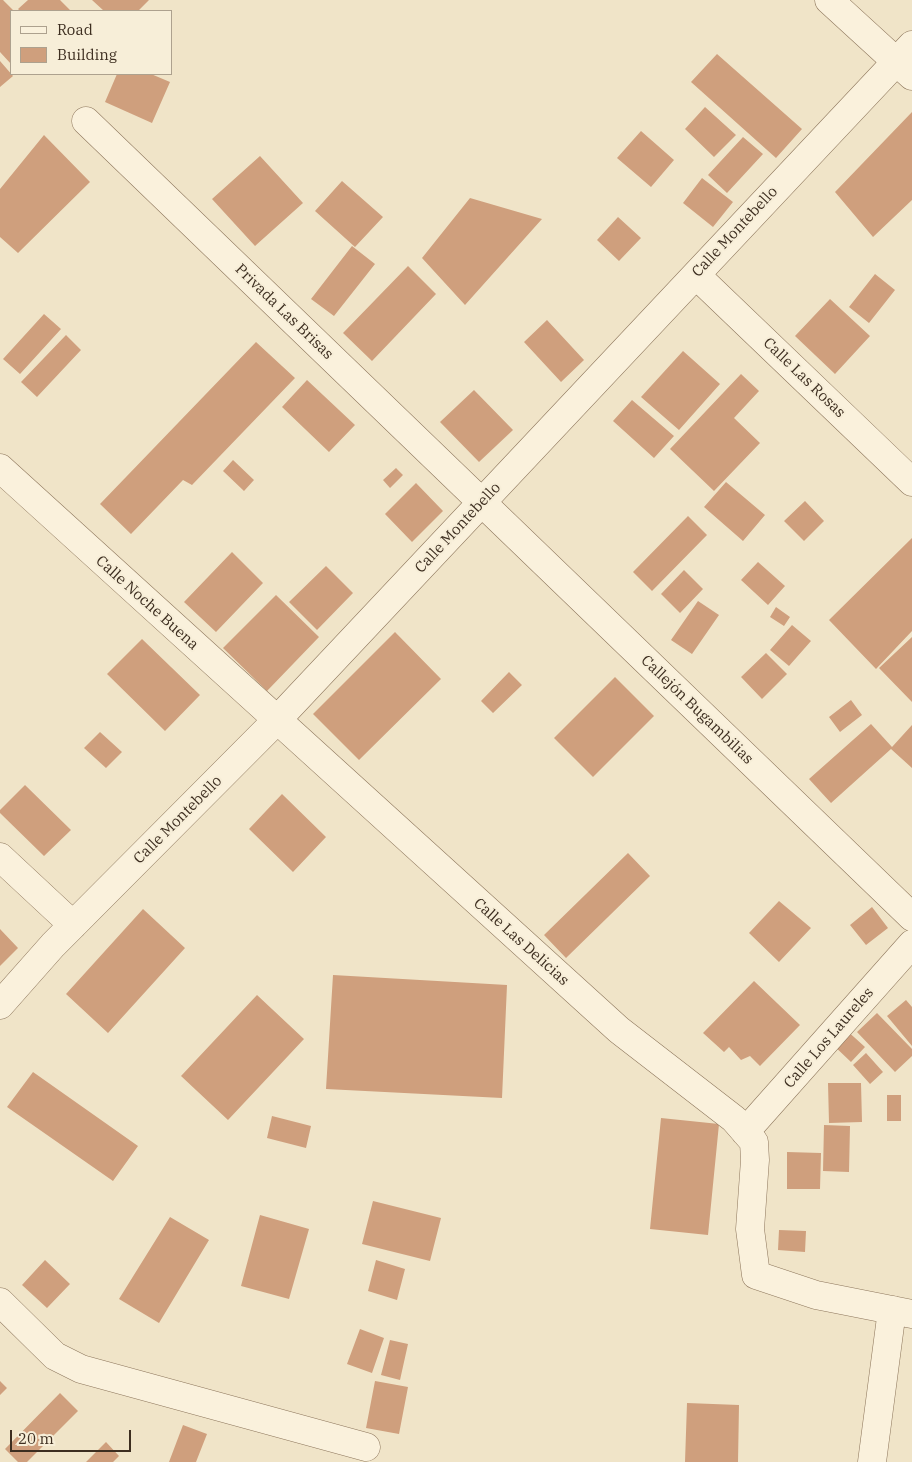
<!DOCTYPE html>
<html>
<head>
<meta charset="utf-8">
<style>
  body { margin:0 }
  #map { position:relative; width:912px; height:1462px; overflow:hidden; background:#f0e4c8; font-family:"IBM Plex Serif",serif }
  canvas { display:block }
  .legend { position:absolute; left:10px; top:10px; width:162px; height:65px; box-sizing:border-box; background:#f7eed8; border:1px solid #ada18e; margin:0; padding:6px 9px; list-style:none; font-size:15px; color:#3d2e20 }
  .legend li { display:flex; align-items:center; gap:10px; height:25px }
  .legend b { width:25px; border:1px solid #ada18e }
  .scale { position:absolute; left:10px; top:1430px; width:121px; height:22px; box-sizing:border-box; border:2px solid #3d2e20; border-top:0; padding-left:6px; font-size:15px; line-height:18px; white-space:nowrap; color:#3d2e20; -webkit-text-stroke:4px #f7eed8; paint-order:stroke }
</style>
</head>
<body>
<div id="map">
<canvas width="912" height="1462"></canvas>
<ul class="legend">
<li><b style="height:6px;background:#faf1dc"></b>Road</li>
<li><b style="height:14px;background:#cf9f7d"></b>Building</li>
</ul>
<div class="scale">20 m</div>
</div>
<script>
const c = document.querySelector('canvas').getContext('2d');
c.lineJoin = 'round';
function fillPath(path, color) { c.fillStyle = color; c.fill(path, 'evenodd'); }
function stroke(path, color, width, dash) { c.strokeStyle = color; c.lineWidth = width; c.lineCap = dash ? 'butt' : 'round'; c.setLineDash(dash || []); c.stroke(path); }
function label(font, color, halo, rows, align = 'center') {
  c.font = font + ' "IBM Plex Serif",serif'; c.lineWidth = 4; c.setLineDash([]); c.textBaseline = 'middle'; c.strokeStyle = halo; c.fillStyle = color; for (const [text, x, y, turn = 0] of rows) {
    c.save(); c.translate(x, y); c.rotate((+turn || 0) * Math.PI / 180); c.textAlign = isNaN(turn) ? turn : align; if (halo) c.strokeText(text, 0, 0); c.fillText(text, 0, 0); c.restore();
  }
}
const building = new Path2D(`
  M 0,0 L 3,0 L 14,11 L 11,11 L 11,64 L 0,52 Z
  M 28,0 L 60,0 L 71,11 L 20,11 L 18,9 Z
  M 92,0 L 149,0 L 138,11 L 104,11 Z
  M 717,54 L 802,129 L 776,158 L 691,82 Z
  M 0,61 L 13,76 L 0,87 Z
  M 117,74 L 151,74 L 170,82 L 152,123 L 105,102 Z
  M 705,107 L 736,135 L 714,157 L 685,129 Z
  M 912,112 L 912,200 L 873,237 L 835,192 Z
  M 641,131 L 674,160 L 651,187 L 617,158 Z
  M 44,135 L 90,182 L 18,253 L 0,237 L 0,189 Z
  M 743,137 L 763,154 L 727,193 L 708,175 Z
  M 260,156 L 303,203 L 255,246 L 212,199 Z
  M 702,178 L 733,202 L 713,227 L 683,203 Z
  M 342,181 L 383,217 L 355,247 L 315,211 Z
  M 470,198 L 542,219 L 465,305 L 422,258 Z
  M 618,217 L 641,238 L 619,261 L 597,240 Z
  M 352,246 L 375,264 L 334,316 L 311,299 Z
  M 408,266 L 436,294 L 372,361 L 343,333 Z
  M 875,274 L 895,290 L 869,323 L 849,307 Z
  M 830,299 L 870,336 L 835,374 L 795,336 Z
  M 44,314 L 61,329 L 20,374 L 3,359 Z
  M 547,320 L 584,360 L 561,382 L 524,342 Z
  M 66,335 L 81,350 L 37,397 L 21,382 Z
  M 256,342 L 295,378 L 192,485 L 183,480 L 131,534 L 100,504 Z
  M 683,351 L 720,384 L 679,430 L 641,397 Z
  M 741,374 L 759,391 L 734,418 L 760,443 L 714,491 L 670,449 Z
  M 307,380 L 355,425 L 329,452 L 282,407 Z
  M 474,390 L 513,430 L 479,462 L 440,422 Z
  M 632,400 L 674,436 L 654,458 L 613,421 Z
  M 233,460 L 254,480 L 244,491 L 223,471 Z
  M 396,468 L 403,475 L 390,488 L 383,480 Z
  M 726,482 L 765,515 L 743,541 L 704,507 Z
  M 416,483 L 443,511 L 412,542 L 385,514 Z
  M 805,501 L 824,521 L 804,541 L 784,521 Z
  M 688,516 L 707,535 L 652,591 L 633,572 Z
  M 912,538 L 912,631 L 876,669 L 829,620 Z
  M 232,552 L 263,583 L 216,632 L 184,602 Z
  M 758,562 L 785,586 L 768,605 L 741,580 Z
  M 326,566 L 353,593 L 317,630 L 289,602 Z
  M 684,570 L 703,589 L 680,613 L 661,594 Z
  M 276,595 L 319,637 L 267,691 L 223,648 Z
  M 698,601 L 719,615 L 692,654 L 671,640 Z
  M 776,607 L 790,617 L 784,626 L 770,617 Z
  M 792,625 L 811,641 L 789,666 L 770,650 Z
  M 395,632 L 441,679 L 359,760 L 313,714 Z
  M 912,637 L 912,702 L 879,668 Z
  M 142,639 L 200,695 L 165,731 L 107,674 Z
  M 766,653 L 787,674 L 762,699 L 741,677 Z
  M 509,672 L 522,685 L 493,713 L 481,701 Z
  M 615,677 L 654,716 L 593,777 L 554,738 Z
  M 851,700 L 862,715 L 840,732 L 829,717 Z
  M 871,724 L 892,747 L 912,725 L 912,768 L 891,749 L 831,803 L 809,779 Z
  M 100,732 L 122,752 L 106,768 L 84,748 Z
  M 25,785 L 71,830 L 44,856 L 0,813 L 0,810 Z
  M 282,794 L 326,837 L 293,872 L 249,829 Z
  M 628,853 L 650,876 L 566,958 L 544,935 Z
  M 779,901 L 811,928 L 779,962 L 749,933 Z
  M 872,907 L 888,928 L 866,945 L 850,925 Z
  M 143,909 L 185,948 L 108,1033 L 66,994 Z
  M 0,929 L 18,948 L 0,966 Z
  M 333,975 L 507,985 L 502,1098 L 326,1089 Z
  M 754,981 L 800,1025 L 760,1066 L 750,1056 L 741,1060 L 729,1047 L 724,1052 L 703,1033 Z
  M 257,995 L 304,1039 L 228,1120 L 181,1076 Z
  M 906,1000 L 912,1007 L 912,1046 L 887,1016 Z
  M 877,1013 L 912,1049 L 912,1056 L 895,1072 L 857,1032 Z
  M 844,1028 L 865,1047 L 851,1062 L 831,1043 Z
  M 866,1053 L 883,1072 L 870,1084 L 853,1065 Z
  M 33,1072 L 138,1146 L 113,1181 L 7,1107 Z
  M 828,1083 L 861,1083 L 862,1122 L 829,1123 Z
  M 887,1095 L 901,1095 L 901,1121 L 887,1121 Z
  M 272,1116 L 311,1126 L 306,1148 L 267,1138 Z
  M 661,1118 L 719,1124 L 708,1235 L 650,1229 Z
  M 824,1125 L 850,1126 L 849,1172 L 823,1171 Z
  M 787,1152 L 821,1153 L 820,1189 L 787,1189 Z
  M 373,1201 L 441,1218 L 430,1261 L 362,1244 Z
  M 260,1215 L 309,1229 L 289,1299 L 241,1286 Z
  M 170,1217 L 209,1240 L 159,1323 L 119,1299 Z
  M 779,1230 L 806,1231 L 805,1252 L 778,1250 Z
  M 45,1260 L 70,1284 L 47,1308 L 22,1285 Z
  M 376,1260 L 405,1269 L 397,1300 L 368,1291 Z
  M 360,1329 L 384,1338 L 372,1373 L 347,1364 Z
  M 390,1340 L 408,1344 L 400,1380 L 381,1375 Z
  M 0,1381 L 7,1388 L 0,1395 Z
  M 375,1381 L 408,1387 L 399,1434 L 366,1428 Z
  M 60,1393 L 78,1411 L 27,1462 L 18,1462 L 5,1449 Z
  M 687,1403 L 739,1405 L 738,1462 L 685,1462 Z
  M 183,1425 L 207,1434 L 196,1462 L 169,1462 Z
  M 106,1442 L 119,1456 L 113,1462 L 86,1462 Z`);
const minor = new Path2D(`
  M 829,0 L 912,76
  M 86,121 L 912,917
  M 696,275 L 912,482
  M 0,468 L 619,1030 L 734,1119 L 754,1142 L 755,1160 L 750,1229 L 756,1275 L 816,1295 L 912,1314
  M 0,857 L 73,925
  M 0,1005 L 53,945 L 276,721 L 912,45
  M 745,1132 L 912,944
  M 0,1302 L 55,1356 L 81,1369 L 366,1447
  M 872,1462 L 892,1310`);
const streetNames = [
  ["Calle Montebello",735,232,-47],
  ["Privada Las Brisas",284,312,44],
  ["Calle Las Rosas",804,378,44],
  ["Calle Montebello",458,528,-47],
  ["Calle Noche Buena",147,603,42],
  ["Callejón Bugambilias",697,710,44],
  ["Calle Montebello",178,820,-45],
  ["Calle Las Delicias",521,942,42],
  ["Calle Los Laureles",829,1038,-49]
];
fillPath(building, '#cf9f7d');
stroke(minor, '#8d765c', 29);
stroke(minor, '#faf1dc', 28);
label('15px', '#3d2e20', '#f7eed8', streetNames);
</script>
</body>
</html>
